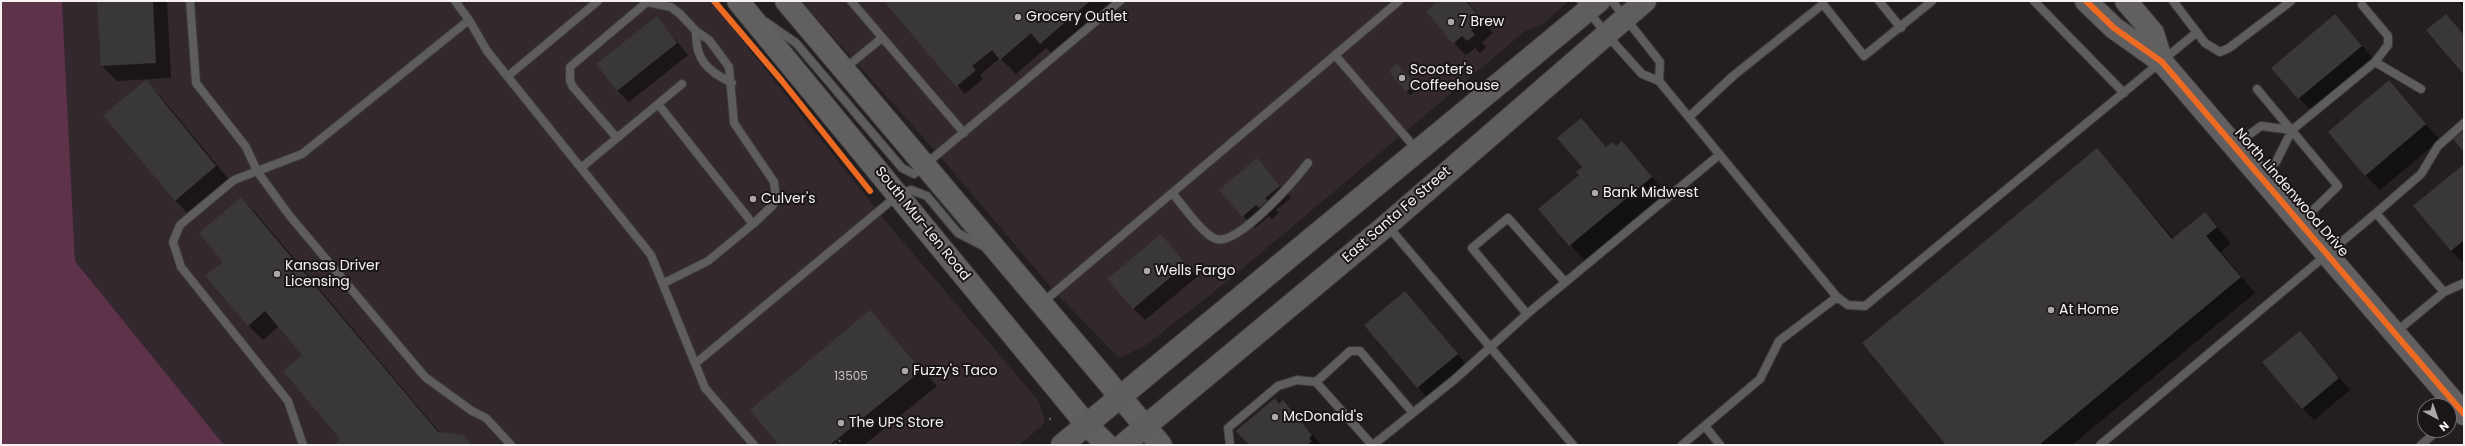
<!DOCTYPE html>
<html>
<head>
<meta charset="utf-8">
<style>
  body { margin:0 }
  #map { position:relative; width:2465px; height:446px; overflow:hidden; background:#231f21; font-family:Poppins,sans-serif }
  canvas { display:block }
  .frame { position:absolute; inset:0; border:2px solid #f5f1f3; pointer-events:none }
  .north { position:absolute; left:2417px; top:398px; width:40px; height:40px; box-sizing:border-box; background:#1a1518; border:1px solid #726d70; border-radius:50%; rotate:140deg; font-size:11px; font-weight:700; line-height:16px; text-align:center; color:#f5f1f3 }
  .north::after { content:''; display:block; margin:auto; width:14px; height:18px; background:#aca8aa; clip-path:polygon(50% 0,100% 100%,50% 72%,0 100%) }
</style>
</head>
<body>
<div id="map">
<canvas width="2465" height="446"></canvas>
<div class="frame"></div>
<div class="north">N</div>
</div>
<script>
const c = document.querySelector('canvas').getContext('2d');
c.lineJoin = 'round';
function fillPath(path, color) { c.fillStyle = color; c.fill(path, 'evenodd'); }
function stroke(path, color, width, dash) { c.strokeStyle = color; c.lineWidth = width; c.lineCap = dash ? 'butt' : 'round'; c.setLineDash(dash || []); c.stroke(path); }
function label(font, color, halo, rows, align = 'center') {
  c.font = font + ' Poppins,sans-serif'; c.lineWidth = 4; c.setLineDash([]); c.textBaseline = 'middle'; c.strokeStyle = halo; c.fillStyle = color; for (const [text, x, y, turn = 0] of rows) {
    c.save(); c.translate(x, y); c.rotate((+turn || 0) * Math.PI / 180); c.textAlign = isNaN(turn) ? turn : align; if (halo) c.strokeText(text, 0, 0); c.fillText(text, 0, 0); c.restore();
  }
}
const built = new Path2D(`
  M 62,1 L 711,1 L 888,224 L 1038,400 L 1045,419 L 1042,426 L 1019,445 L 224,445 L 75,261 Z
  M 801,1 L 1569,1 L 1543,24 L 1524,32 L 1224,284 L 1146,345 L 1122,357 L 1117,356 L 1055,292 L 939,155 Z`);
const green = new Path2D(`
  M 1,1 L 62,1 L 75,261 L 224,445 L 1,445 Z`);
const shadow = new Path2D(`
  M 98,1 L 167,1 L 171,78 L 117,81 L 102,66 Z
  M 885,1 L 1123,1 L 1056,58 L 1046,48 L 1016,74 L 1000,58 L 980,75 L 983,79 L 965,94 Z
  M 1439,1 L 1467,1 L 1493,33 L 1482,42 L 1486,47 L 1480,53 L 1475,48 L 1466,55 L 1454,43 Z
  M 2458,1 L 2464,1 L 2464,8 Z
  M 2335,15 L 2373,58 L 2311,111 L 2273,68 Z
  M 657,18 L 688,55 L 629,102 L 617,90 Z
  M 1401,69 L 1418,89 L 1410,95 L 1406,91 Z
  M 146,82 L 161,97 L 231,182 L 190,216 L 175,200 Z
  M 2389,82 L 2440,140 L 2380,190 L 2365,175 Z
  M 1581,119 L 1607,148 L 1616,147 L 1622,143 L 1666,193 L 1585,261 L 1539,209 L 1580,175 L 1583,167 Z
  M 2097,150 L 2174,239 L 2205,213 L 2231,243 L 2221,252 L 2255,293 L 2072,445 L 1948,445 Z
  M 1257,160 L 1291,198 L 1276,210 L 1279,213 L 1272,219 L 1269,216 L 1255,228 L 1243,216 Z
  M 2464,165 L 2464,263 L 2451,251 Z
  M 241,198 L 256,213 L 440,433 L 464,436 L 472,445 L 335,445 L 342,440 L 303,355 L 279,326 L 263,340 L 248,325 L 224,262 Z
  M 1161,235 L 1197,277 L 1145,320 L 1133,308 Z
  M 1405,293 L 1469,367 L 1429,400 L 1366,325 Z
  M 870,311 L 937,386 L 864,445 L 780,445 Z
  M 2300,332 L 2350,390 L 2314,420 L 2302,408 Z
  M 1275,400 L 1280,405 L 1283,402 L 1322,445 L 1250,445 Z`);
const building = new Path2D(`
  M 97,1 L 153,1 L 156,63 L 101,66 Z
  M 884,1 L 1090,1 L 1040,44 L 1031,33 L 1000,60 L 992,50 L 972,66 L 976,70 L 956,87 Z
  M 1438,1 L 1466,1 L 1482,20 L 1471,30 L 1475,35 L 1467,41 L 1462,36 L 1453,44 L 1426,11 Z
  M 2335,14 L 2362,46 L 2298,99 L 2271,68 Z
  M 2446,14 L 2464,35 L 2464,75 L 2426,30 Z
  M 657,16 L 677,43 L 617,91 L 596,64 Z
  M 1397,64 L 1415,84 L 1406,92 L 1389,71 Z
  M 146,80 L 216,166 L 175,201 L 103,115 Z
  M 2389,80 L 2426,124 L 2365,176 L 2328,132 Z
  M 1581,118 L 1606,147 L 1612,142 L 1616,146 L 1622,141 L 1652,177 L 1569,246 L 1538,209 L 1579,175 L 1576,172 L 1582,167 L 1557,138 Z
  M 2464,131 L 2464,152 L 2453,139 Z
  M 2097,148 L 2172,239 L 2205,212 L 2217,227 L 2206,236 L 2241,277 L 2039,445 L 1946,445 L 1862,343 Z
  M 1257,158 L 1280,186 L 1265,198 L 1268,201 L 1259,208 L 1256,205 L 1242,217 L 1219,190 Z
  M 2464,164 L 2464,240 L 2451,251 L 2413,206 Z
  M 241,197 L 438,432 L 464,435 L 472,445 L 334,445 L 340,439 L 283,371 L 302,355 L 265,311 L 248,326 L 205,276 L 223,262 L 199,233 Z
  M 1161,234 L 1186,264 L 1133,309 L 1107,279 Z
  M 1405,291 L 1458,354 L 1417,388 L 1364,325 Z
  M 870,310 L 922,370 L 830,445 L 779,445 L 750,410 Z
  M 2300,331 L 2339,378 L 2302,409 L 2262,362 Z
  M 1275,398 L 1279,404 L 1283,400 L 1312,435 L 1309,438 L 1312,441 L 1307,445 L 1249,445 L 1236,431 Z`);
const path = new Path2D(`
  M 1049,419 L 1054,419
  M 835,445 L 841,440`);
const lane = new Path2D(`
  M 190,1 L 196,83 L 246,147 L 257,171 L 289,215 L 425,377 L 472,411 L 486,418 L 511,445
  M 455,1 L 469,20 L 487,51 L 651,255 L 705,388 L 754,445
  M 851,1 L 964,133
  M 1581,1 L 1606,34 L 1642,74 L 1659,81 L 1837,297
  M 1612,1 L 1660,62 L 1659,81
  M 1879,1 L 1901,28
  M 2034,1 L 2124,93
  M 2173,1 L 2205,43 L 2220,52 L 2229,48 L 2291,1
  M 766,22 L 796,43 L 902,168 L 914,174 L 1120,1
  M 696,31 C 695,59 707,71 732,83
  M 1335,55 L 1417,150
  M 2375,62 L 2421,89
  M 844,69 L 882,38
  M 508,76 L 598,1
  M 2257,89 L 2338,186 L 2301,222
  M 658,104 L 682,84
  M 1689,117 L 1733,76 L 1823,4 L 1864,56 L 1932,1
  M 2292,130 L 2375,62 L 2388,45 L 2388,36 L 2362,5
  M 617,138 L 573,87 L 570,81 L 570,67 L 647,2 L 671,7 L 680,14 L 696,31 L 709,40 L 729,67 L 734,123 L 774,182 L 776,198 L 773,205 L 753,224
  M 2235,145 L 2261,126 L 2292,130 L 2276,162 L 2260,174
  M 582,167 L 658,104 L 753,224 L 708,261 L 664,283
  M 1172,193 C 1183,205 1202,234 1216,239 C 1238,246 1295,180 1308,163
  M 2376,213 L 2421,174 L 2438,146 L 2464,123
  M 1387,225 L 1573,445
  M 1042,303 L 1399,1
  M 1527,314 L 1472,248 L 1508,218 L 1565,282
  M 2396,332 L 2444,292 L 2464,283
  M 696,363 L 898,195 L 911,190 L 927,196 L 958,233 L 985,247
  M 2449,421 L 2460,411
  M 1705,426 L 1720,445
  M 303,445 L 288,401 L 181,267 L 173,242 L 180,225 L 234,180 L 302,154 L 469,20
  M 1230,445 L 1228,428 L 1278,386 L 1297,380 L 1316,382
  M 1372,445 L 1316,382 L 1350,351 L 1360,351 L 1413,413
  M 1373,445 L 1454,380 L 1527,314 L 1719,155
  M 1682,445 L 1760,379 L 1779,341 L 1837,297 L 1848,305 L 1865,306 L 2197,32
  M 2100,445 L 2376,213 L 2444,292
  M 2421,445 L 2438,430`);
const secondary = new Path2D(`
  M 738,1 L 1086,424 L 1107,445
  M 786,1 L 1161,445
  M 2086,1 L 2114,28 L 2162,62 L 2464,414
  M 2126,1 L 2153,33 L 2162,62`);
const primary = new Path2D(`
  M 1062,445 L 1599,1
  M 1123,445 L 1387,225 L 1645,1`);
const cycleway = new Path2D(`
  M 714,1 L 782,81 L 870,191
  M 2086,1 L 2114,28 L 2162,62 L 2464,414`);
const markers = [
  [1018,17,4,"#aca8aa"],
  [1451,22,4,"#aca8aa"],
  [1402,78,4,"#aca8aa"],
  [1595,193,4,"#aca8aa"],
  [753,199,4,"#aca8aa"],
  [1147,271,4,"#aca8aa"],
  [277,274,4,"#aca8aa"],
  [2051,310,4,"#aca8aa"],
  [905,371,4,"#aca8aa"],
  [1275,417,4,"#aca8aa"],
  [841,423,4,"#aca8aa"]
];
const numberNames = [
  ["13505",851,377]
];
const poiNames = [
  ["Grocery Outlet",1026,17],
  ["7 Brew",1459,22],
  ["Scooter's",1410,70],
  ["Coffeehouse",1410,86],
  ["Bank Midwest",1603,193],
  ["Culver's",761,199],
  ["Kansas Driver",285,266],
  ["Licensing",285,282],
  ["Wells Fargo",1155,271],
  ["At Home",2059,310],
  ["Fuzzy's Taco",913,371],
  ["McDonald's",1283,417],
  ["The UPS Store",849,423]
];
const streetNames = [
  ["North Lindenwood Drive",2291,193,49],
  ["East Santa Fe Street",1397,215,-41],
  ["South Mur-Len Road",922,224,51]
];
fillPath(built, '#32282d');
fillPath(green, '#5e3249');
fillPath(shadow, '#0007');
fillPath(building, '#3a3739');
stroke(lane, '#3b393a', 10);
stroke(secondary, '#3b393a', 24);
stroke(primary, '#3b393a', 24);
stroke(path, '#5a5758', 2.5, [2, 3]);
stroke(lane, '#5e5c5d', 8);
stroke(secondary, '#615f60', 22);
stroke(primary, '#5f5d5e', 22);
stroke(cycleway, '#ed6a23', 6);
for (const [x, y, r, color] of markers) { const dot = new Path2D(); dot.arc(x, y, r, 0, 2 * Math.PI); c.fillStyle = color; c.fill(dot); stroke(dot, '#1a1518', 1.5); }
label('12px', '#c6c2c4', null, numberNames);
label('14px', '#f5f1f3', '#1a1518', poiNames, 'left');
label('14px', '#f5f1f3', '#1a1518', streetNames);
</script>
</body>
</html>
